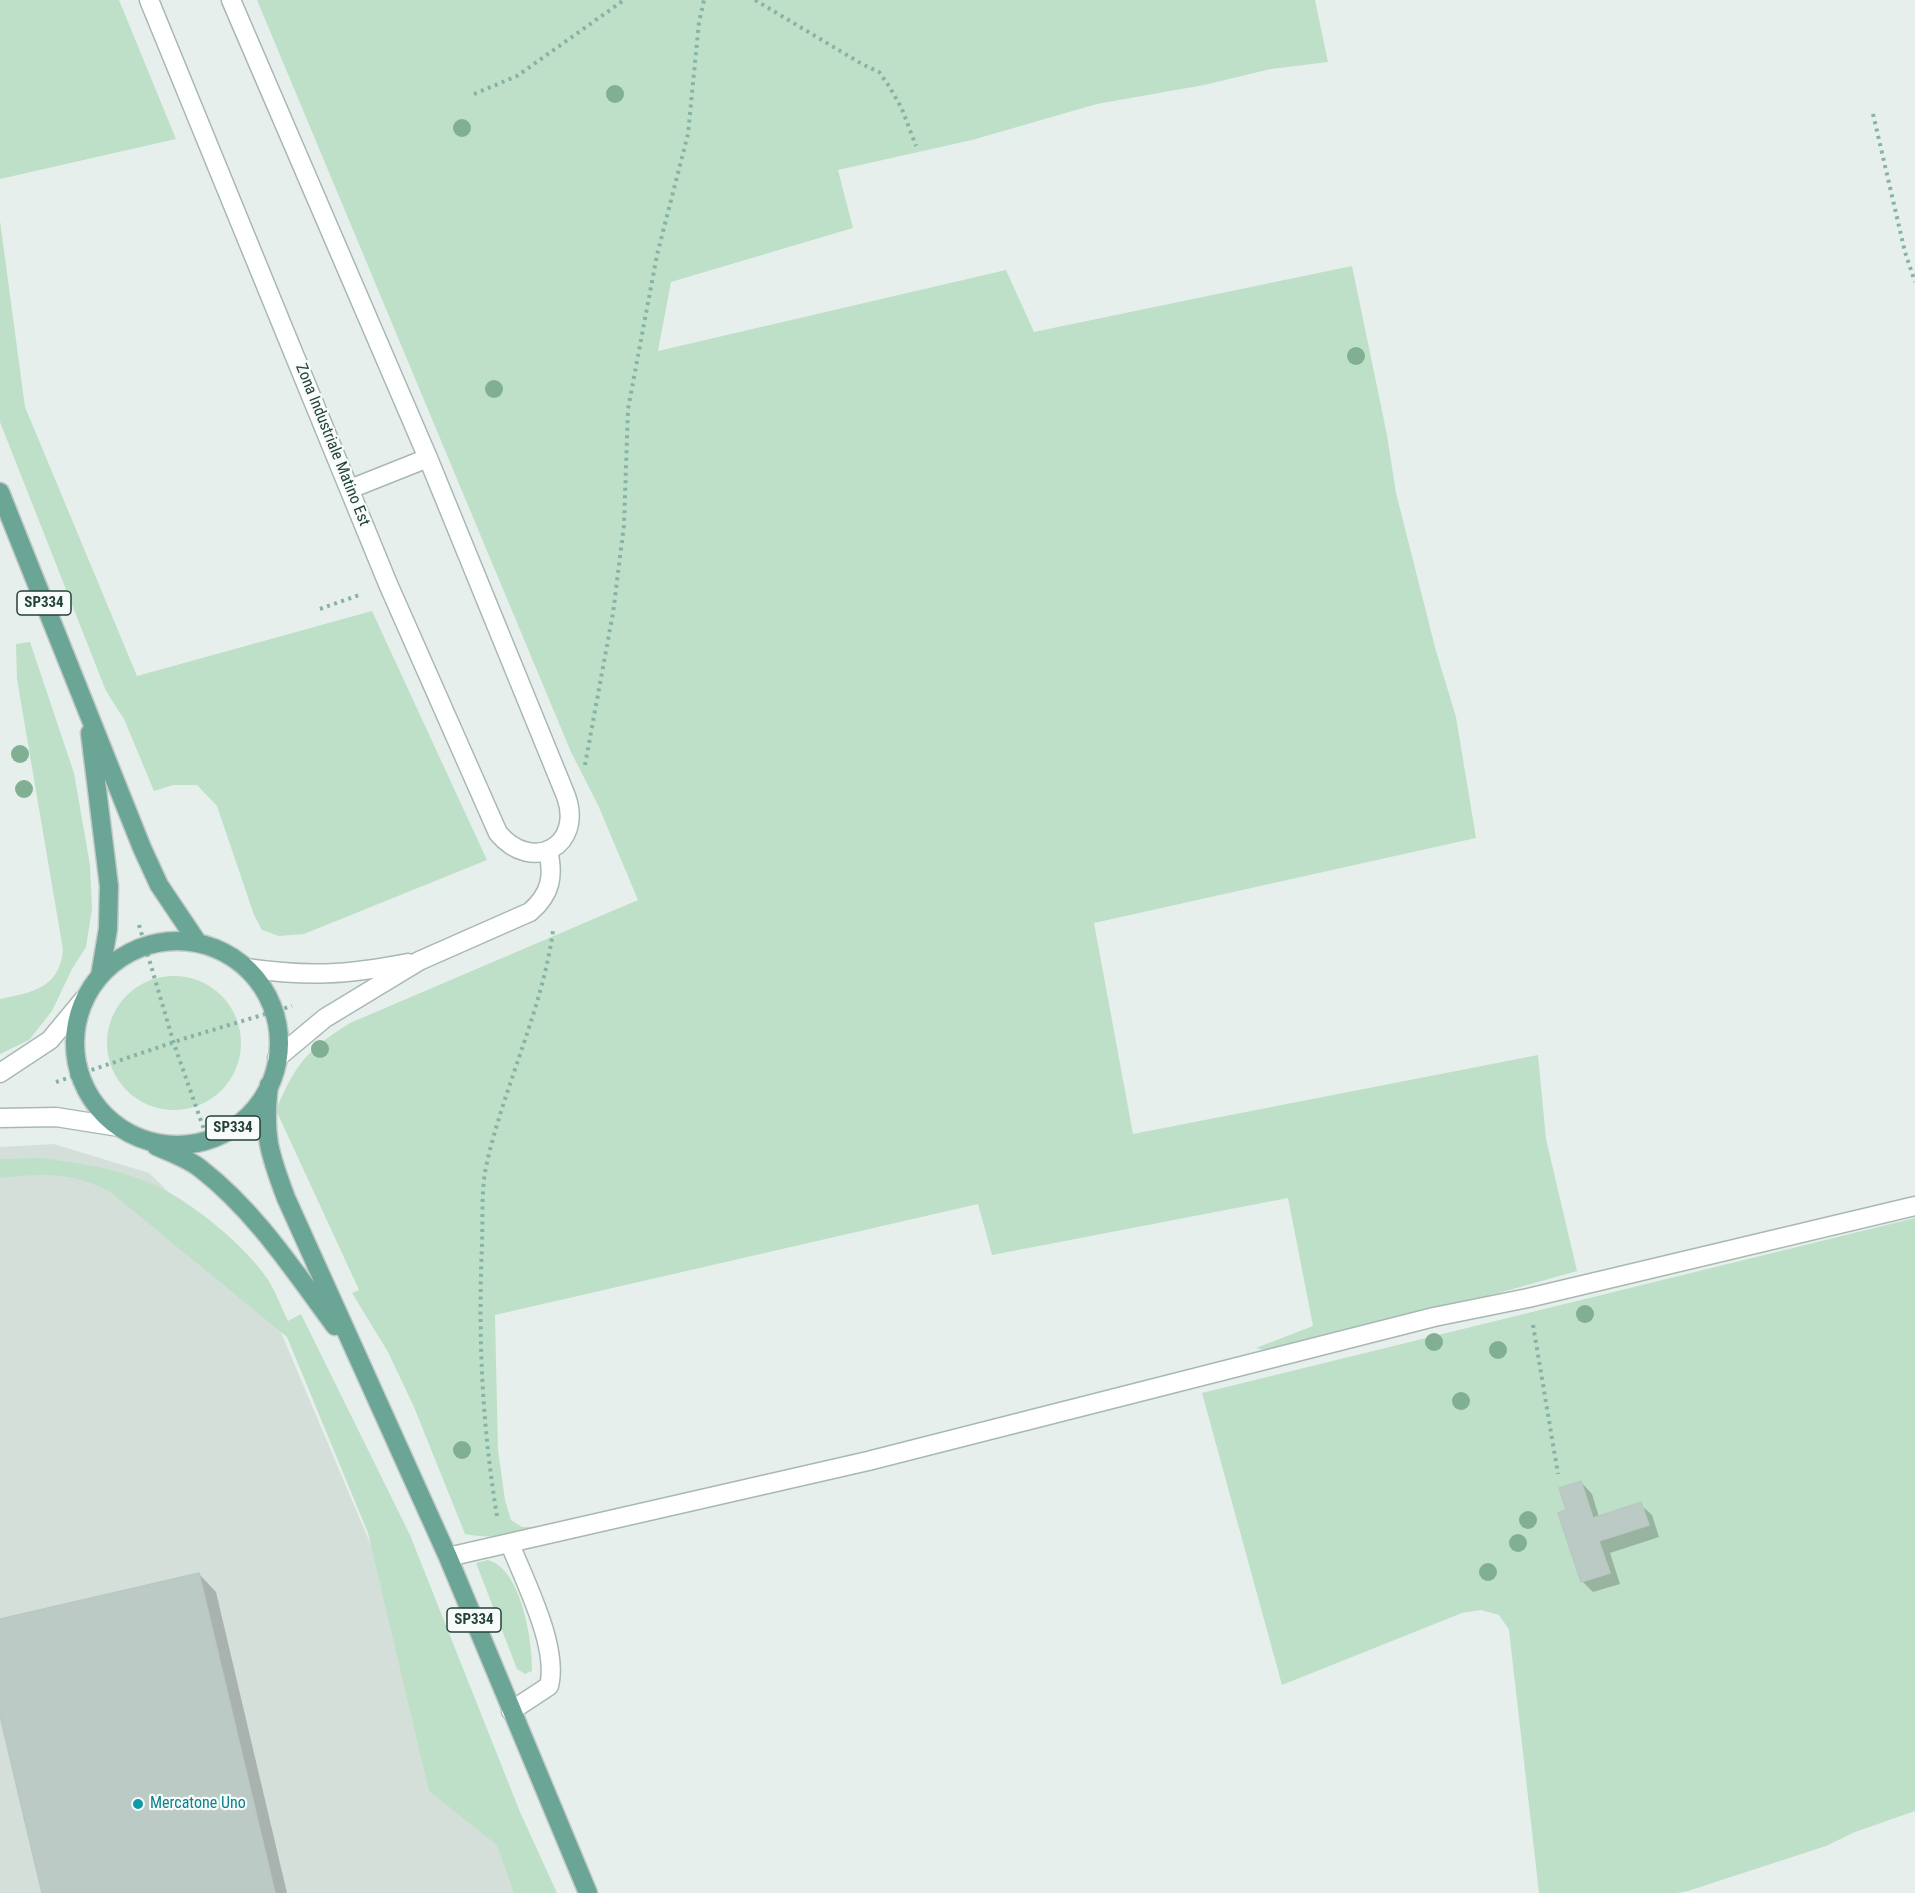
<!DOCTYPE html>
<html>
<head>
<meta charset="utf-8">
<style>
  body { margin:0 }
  canvas { display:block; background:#e6efeb }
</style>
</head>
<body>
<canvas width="1915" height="1893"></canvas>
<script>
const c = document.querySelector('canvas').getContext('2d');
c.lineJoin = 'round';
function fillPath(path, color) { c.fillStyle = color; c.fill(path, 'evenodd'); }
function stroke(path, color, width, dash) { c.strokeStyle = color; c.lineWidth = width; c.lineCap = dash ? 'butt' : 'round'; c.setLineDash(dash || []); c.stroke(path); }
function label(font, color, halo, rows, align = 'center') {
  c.font = font + ' "Roboto Condensed",sans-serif'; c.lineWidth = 4.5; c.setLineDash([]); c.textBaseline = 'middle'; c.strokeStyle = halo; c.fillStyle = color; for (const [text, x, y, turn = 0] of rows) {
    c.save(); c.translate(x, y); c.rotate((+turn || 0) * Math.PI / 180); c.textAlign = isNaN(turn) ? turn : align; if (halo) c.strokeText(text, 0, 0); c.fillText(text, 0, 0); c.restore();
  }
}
const built = new Path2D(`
  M 54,1144 L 149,1173 L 258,1278 L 518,1893 L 0,1893 L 0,1147 Z`);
const green = new Path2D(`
  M 0,0 L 119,0 L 176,139 L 0,179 Z
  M 257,0 L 1315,0 L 1328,62 L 1271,69 L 1204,85 L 1097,104 L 972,140 L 838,170 L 853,228 L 671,282 L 658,351 L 1006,270 L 1034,332 L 1352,266 L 1387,435 L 1396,493 L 1436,651 L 1456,717 L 1476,838 L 1094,923 L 1133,1134 L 1538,1055 L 1546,1139 L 1577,1271 L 1456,1305 L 1265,1350 L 1256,1348 L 1313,1326 L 1288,1198 L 992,1255 L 978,1204 L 495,1315 L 498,1450 L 505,1500 L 511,1520 L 522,1527 L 538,1527 C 514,1536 489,1539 465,1534 L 414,1407 L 388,1352 L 352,1293 L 359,1290 L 276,1110 C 296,1063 307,1050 350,1023 L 638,900 L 598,805 L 571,752 Z
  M 0,221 L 25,407 L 137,676 L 372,611 L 487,860 L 304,934 L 279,936 L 262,930 L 254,915 L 217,806 L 197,785 L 173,785 L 154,791 L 124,719 L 106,691 L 0,422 Z
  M 30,642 L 74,773 L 90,865 L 92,909 L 86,947 L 72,969 L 52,1011 L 29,1040 L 0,1054 L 0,999 C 32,992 59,989 63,950 L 17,679 L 16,644 Z
  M107 1043a67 67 0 1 1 134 0a67 67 0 1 1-134 0Z
  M 41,1158 C 79,1163 117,1168 152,1184 C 190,1200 249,1248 270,1283 C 277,1295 282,1309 288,1321 L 301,1314 L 410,1535 L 520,1812 L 557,1893 L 514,1893 L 497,1845 L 429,1791 L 368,1533 L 287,1337 L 109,1191 C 67,1171 45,1174 0,1178 L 0,1159 Z
  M 1915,1218 L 1915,1811 L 1855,1832 L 1826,1846 L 1688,1891 L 1677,1893 L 1539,1893 L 1509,1630 L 1499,1615 L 1481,1610 L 1462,1613 L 1282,1685 L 1202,1393 Z
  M 488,1560 C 521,1568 533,1642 532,1671 L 525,1674 L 517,1669 L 476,1563 Z`);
const shadow = new Path2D(`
  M 1581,1482 L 1592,1494 L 1599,1517 L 1640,1504 L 1652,1515 L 1659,1537 L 1610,1553 L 1620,1584 L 1593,1592 L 1582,1581 L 1568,1511 Z
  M 199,1574 L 216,1592 L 287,1893 L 44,1893 L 0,1709 L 0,1621 Z`);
const building = new Path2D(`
  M 1581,1481 L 1593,1518 L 1641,1502 L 1649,1525 L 1599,1541 L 1610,1573 L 1581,1582 L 1558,1513 L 1566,1510 L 1559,1488 Z
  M 199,1573 L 275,1893 L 42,1893 L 0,1716 L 0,1619 Z`);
const path = new Path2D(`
  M 755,0 L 862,64 L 879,72 L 889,86 L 902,109 L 916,146
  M 474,94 L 517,76 L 624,0
  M 1873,114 L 1905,252 L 1915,282
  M 320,609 L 362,594
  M 585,765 L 613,613 L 624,525 L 628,409 L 657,255 L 688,134 L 699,22 L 704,0
  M 139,925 L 174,1044 L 207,1138
  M 56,1082 L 186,1038 L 292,1006
  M 1533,1325 L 1558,1474
  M 497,1516 C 482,1425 478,1336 482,1244 C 483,1219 481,1192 486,1167 C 503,1088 542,1011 553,931`);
const service = new Path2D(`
  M 510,1544 C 525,1582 559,1647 549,1686 L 511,1711`);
const minor = new Path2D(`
  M 448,1557 L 868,1461 L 1434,1317 L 1528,1298 L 1915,1206`);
const tertiary = new Path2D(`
  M 149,0 L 388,584 L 498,833 C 532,874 584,846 566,796 L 428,458 L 231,0
  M 350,489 L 428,458
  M 246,968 C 308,977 346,975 408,963
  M 277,1058 L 325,1018 L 419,961 L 530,912 C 551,894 554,876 548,850
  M 0,1073 L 50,1040 L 84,999
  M 0,1118 L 56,1117 L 119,1127`);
const primary = new Path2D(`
  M 0,492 L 142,848 L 159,885 L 198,943
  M 90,733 L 109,886 L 108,929 L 100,976
  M75 1043a102 102 0 1 1 204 0a102 102 0 1 1-204 0Z
  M 269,1085 C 263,1135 269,1153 286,1198 L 448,1557 L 588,1893
  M 156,1146 C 171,1153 189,1159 201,1169 C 256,1212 294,1271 335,1326`);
const trees = [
  [615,94],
  [462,128],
  [1356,356],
  [494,389],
  [20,754],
  [24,789],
  [320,1049],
  [1585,1314],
  [1434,1342],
  [1498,1350],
  [1461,1401],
  [462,1450],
  [1528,1520],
  [1518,1543],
  [1488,1572]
];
const markers = [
  [138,1804,6,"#0f9aa8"]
];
const shields = [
  [44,603,54],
  [233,1128,54],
  [474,1620,54]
];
const shieldNames = [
  ["SP334",44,603],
  ["SP334",233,1128],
  ["SP334",474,1620]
];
const streetNames = [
  ["Zona Industriale Matino Est",332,445,68]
];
const cultureNames = [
  ["Mercatone Uno",150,1804]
];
fillPath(built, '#d4dfda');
fillPath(green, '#bfe0c8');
fillPath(shadow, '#0003');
fillPath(building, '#bbcac4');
stroke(building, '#b8c9c2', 1.5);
stroke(service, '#a8b8b2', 21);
stroke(minor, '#a8b8b2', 21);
stroke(tertiary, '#a8b8b2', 21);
stroke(primary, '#c2cac8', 21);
stroke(path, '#86b3a5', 4, [3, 4.5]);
stroke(service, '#fff', 18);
stroke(minor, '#fff', 18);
stroke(tertiary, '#fff', 18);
stroke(primary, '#6aa596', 18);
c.fillStyle = '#80af93';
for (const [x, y] of trees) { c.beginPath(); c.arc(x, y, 9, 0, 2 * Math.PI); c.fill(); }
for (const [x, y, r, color] of markers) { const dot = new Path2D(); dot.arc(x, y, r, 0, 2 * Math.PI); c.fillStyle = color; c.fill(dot); stroke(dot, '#f7fbf9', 2); }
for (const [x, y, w] of shields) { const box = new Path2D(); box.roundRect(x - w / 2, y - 12, w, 24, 4.5); c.fillStyle = '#f7fbf9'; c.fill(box); stroke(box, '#24423a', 1.5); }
label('bold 15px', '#24423a', null, shieldNames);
label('16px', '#24423a', '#f7fbf9', streetNames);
label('16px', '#0d838f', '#f7fbf9', cultureNames, 'left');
</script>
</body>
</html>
